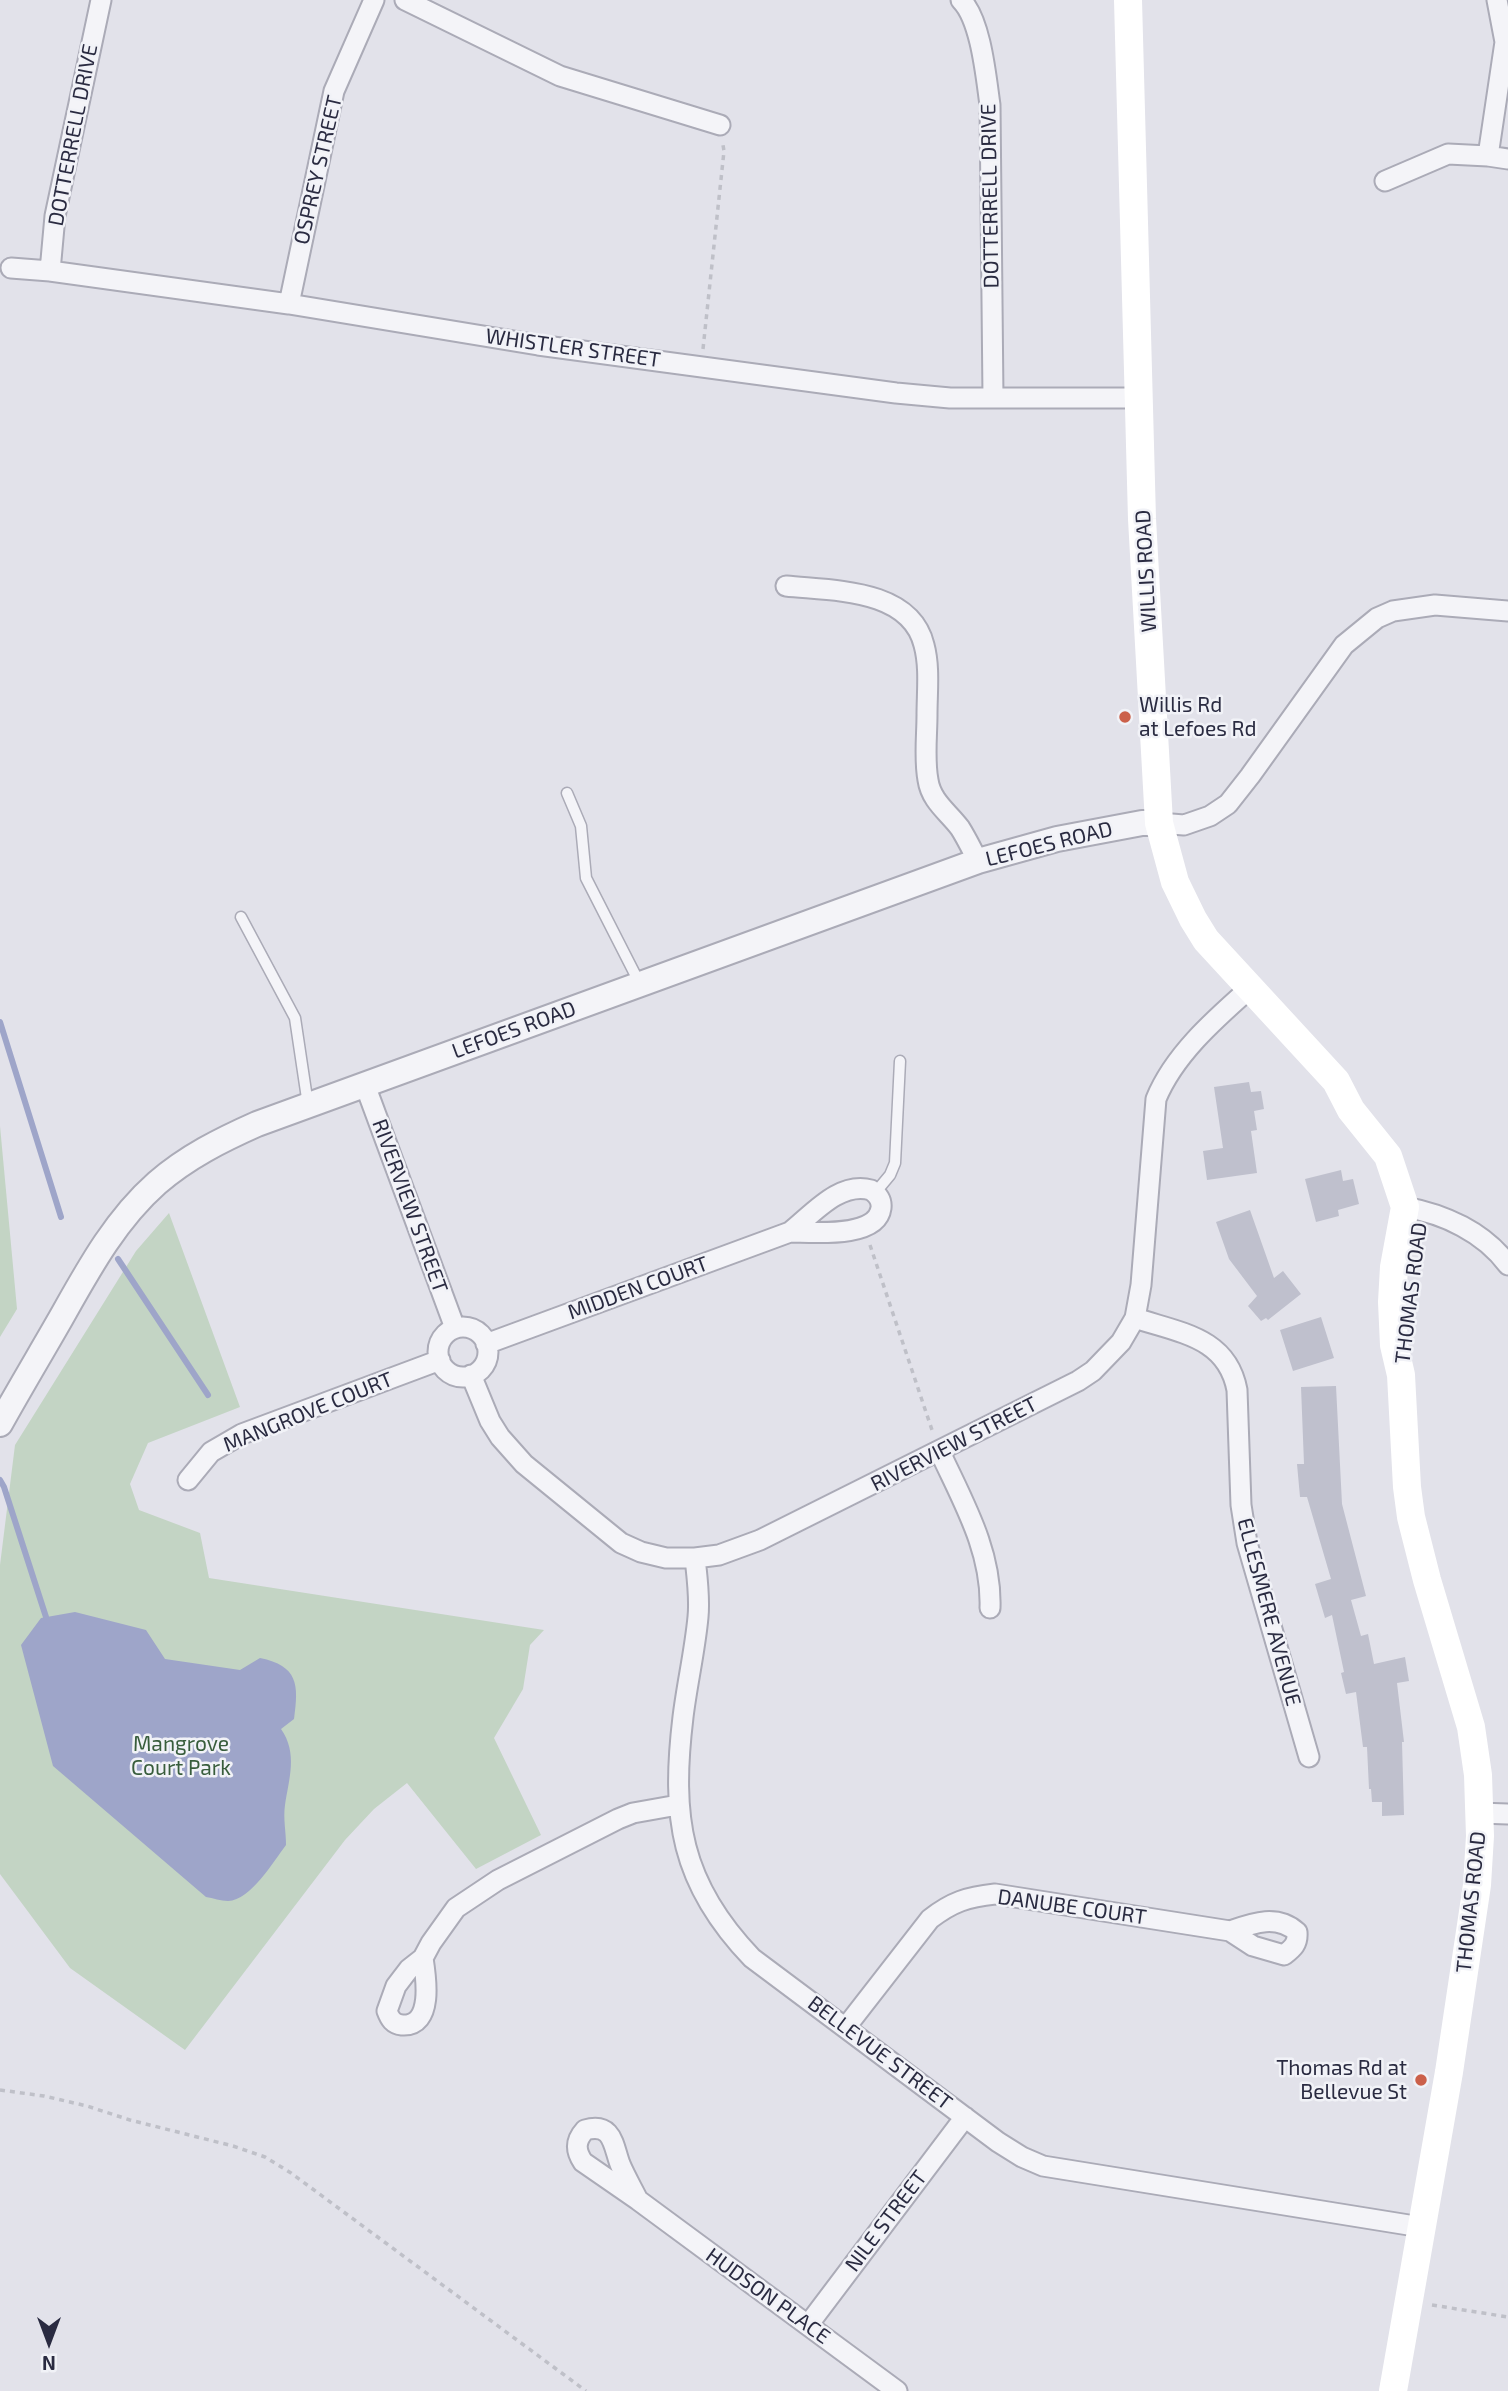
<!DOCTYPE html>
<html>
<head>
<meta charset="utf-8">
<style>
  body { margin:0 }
  #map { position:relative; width:1508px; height:2391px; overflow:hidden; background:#e2e2ea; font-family:"Exo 2",sans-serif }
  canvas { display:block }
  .north { position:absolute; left:14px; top:2307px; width:70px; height:70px; -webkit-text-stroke:5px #f1f2f7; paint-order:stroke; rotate:180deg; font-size:19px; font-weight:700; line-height:28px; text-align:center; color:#2a2b41 }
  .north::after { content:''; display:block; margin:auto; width:24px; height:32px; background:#2a2b41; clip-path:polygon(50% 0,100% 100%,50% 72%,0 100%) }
</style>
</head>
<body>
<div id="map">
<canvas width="1508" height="2391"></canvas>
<div class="north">N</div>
</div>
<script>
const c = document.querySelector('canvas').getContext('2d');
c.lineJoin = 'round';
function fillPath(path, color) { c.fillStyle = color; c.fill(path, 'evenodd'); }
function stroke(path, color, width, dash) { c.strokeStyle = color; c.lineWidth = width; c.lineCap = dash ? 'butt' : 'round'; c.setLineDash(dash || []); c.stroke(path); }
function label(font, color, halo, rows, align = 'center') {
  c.font = font + ' "Exo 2",sans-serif'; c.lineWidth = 5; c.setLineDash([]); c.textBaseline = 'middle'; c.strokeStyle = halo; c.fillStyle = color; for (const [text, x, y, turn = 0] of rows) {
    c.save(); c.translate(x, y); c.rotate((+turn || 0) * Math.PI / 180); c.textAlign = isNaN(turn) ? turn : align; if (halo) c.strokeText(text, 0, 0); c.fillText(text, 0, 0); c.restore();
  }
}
const green = new Path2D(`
  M 0,1126 L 17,1309 L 0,1337 Z
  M 169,1213 L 240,1407 L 148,1443 L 130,1484 L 139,1510 L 200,1533 L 209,1578 L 544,1630 L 530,1645 L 523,1689 L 494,1738 L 541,1835 L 476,1869 L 407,1783 L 374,1809 L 345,1840 L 185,2050 L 70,1968 L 0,1874 L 0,1565 L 15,1445 L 136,1251 Z`);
const water = new Path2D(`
  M 75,1612 L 146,1630 L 165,1659 L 240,1670 L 260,1658 C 298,1666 299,1684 294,1719 L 281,1729 C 298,1753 289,1779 285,1805 C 283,1818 286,1832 286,1845 C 273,1862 251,1900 228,1901 C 221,1901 213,1898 206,1897 L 53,1766 L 21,1645 L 41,1618 Z`);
const stream = new Path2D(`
  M 0,1022 L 61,1217
  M 118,1259 L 208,1395
  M 0,1480 L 4,1487 L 46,1617`);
const building = new Path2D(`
  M 1249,1082 L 1251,1092 L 1261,1091 L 1264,1109 L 1254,1111 L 1257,1130 L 1251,1131 L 1257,1173 L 1207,1180 L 1203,1151 L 1223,1148 L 1214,1087 Z
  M 1341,1170 L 1343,1181 L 1353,1179 L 1359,1204 L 1338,1210 L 1339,1216 L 1316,1222 L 1305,1179 Z
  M 1250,1210 L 1274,1278 L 1283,1271 L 1301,1294 L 1268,1320 L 1266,1318 L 1261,1321 L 1248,1306 L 1257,1296 L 1229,1259 L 1216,1222 Z
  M 1321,1317 L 1334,1358 L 1293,1371 L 1280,1330 Z
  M 1336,1386 L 1342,1504 L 1366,1596 L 1351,1600 L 1361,1636 L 1368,1634 L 1374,1664 L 1405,1657 L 1409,1681 L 1397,1683 L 1404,1742 L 1402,1742 L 1404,1815 L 1382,1816 L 1382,1802 L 1372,1802 L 1371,1789 L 1369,1789 L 1367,1747 L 1363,1747 L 1356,1692 L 1346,1694 L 1341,1673 L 1344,1672 L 1332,1615 L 1325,1618 L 1315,1584 L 1331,1579 L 1307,1497 L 1300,1497 L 1297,1464 L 1304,1464 L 1301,1387 Z`);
const path = new Path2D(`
  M 703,349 L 724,151 L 723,145
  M 870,1245 L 933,1433
  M 0,2090 L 44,2096 L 87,2106 L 130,2120 L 233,2146 L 265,2157 L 291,2173 L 586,2391
  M 1432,2305 L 1508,2317`);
const service = new Path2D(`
  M 567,793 L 581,826 L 586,878 L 640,984
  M 241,917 L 295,1018 L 308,1105
  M 875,1193 L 890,1175 L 895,1163 L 900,1061`);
const minor = new Path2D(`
  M 405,0 L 560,76 L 720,125
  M 961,0 C 981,20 986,77 990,105 L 993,398
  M 1488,156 L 1505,42 L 1497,0
  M 1385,181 L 1448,154 L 1488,156 L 1508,159
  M 11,268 L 50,271 L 289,304 L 538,345 L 896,393 L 950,398 L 1138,398
  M 50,271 L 55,216 L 101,0
  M 289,304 L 334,91 L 374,0
  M 786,586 C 832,591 910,588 924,645 C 930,667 927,692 927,715 C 927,736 924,759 928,780 C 931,801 948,812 960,828 C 967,839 972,850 978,861
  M 1159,823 L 1184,825 L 1210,816 L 1228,804 L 1250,776 L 1344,645 L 1377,618 L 1393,611 L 1435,605 L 1508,611
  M 365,1085 L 455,1328
  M 1405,1207 C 1444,1214 1484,1232 1508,1265
  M 1135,1318 C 1180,1333 1227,1337 1237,1390 L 1241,1505 L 1247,1543 L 1309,1757
  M438 1352a25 25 0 1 1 50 0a25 25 0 1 1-50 0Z
  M 486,1344 L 790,1232 C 812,1215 839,1181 871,1190 C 877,1194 882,1200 881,1208 C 877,1239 811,1232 790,1232
  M 471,1375 L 490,1421 L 500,1437 L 524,1464 L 621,1543 L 641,1552 L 666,1558 L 695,1558 L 719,1555 L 760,1540 L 1078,1381 L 1093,1371 L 1121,1342 L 1135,1318 L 1141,1285 L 1156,1099 C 1174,1055 1214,1020 1249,989
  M 940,1452 C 963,1502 992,1551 990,1608
  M 188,1480 L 211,1452 L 242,1434 L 440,1360
  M 695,1558 C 697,1577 700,1597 698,1617 C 695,1650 687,1684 683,1717 C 671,1817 680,1883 752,1958 L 998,2142 L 1022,2157 L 1043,2166 L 1421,2227
  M 1479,1813 L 1508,1814
  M 423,1958 C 426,1977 434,2027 402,2025 C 393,2024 390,2019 387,2011 L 396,1986 L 409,1969 L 423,1958 L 431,1943 L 456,1908 L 498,1880 L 618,1819 L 633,1813 L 678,1805
  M 846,2027 L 930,1919 C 952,1902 967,1897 995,1894 L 1230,1931 L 1253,1946 L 1284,1955 C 1293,1948 1298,1944 1297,1932 C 1277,1914 1253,1923 1230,1931
  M 638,2200 C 632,2188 625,2176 620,2164 C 613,2145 613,2122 585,2130 C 575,2141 575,2150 583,2162 L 638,2200 L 897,2391
  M 808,2325 L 965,2117`);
const tertiary = new Path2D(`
  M 0,1424 C 20,1388 41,1353 61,1318 C 88,1270 115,1220 157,1183 C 187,1157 221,1140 257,1124 L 978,861 L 1057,839 L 1142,823 L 1159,823`);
const secondary = new Path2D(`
  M 1128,0 L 1142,519 L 1159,823 L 1175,882 L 1193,919 L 1206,940 L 1336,1081 L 1351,1110 L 1388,1156 L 1405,1207 L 1394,1267 L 1392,1302 L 1394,1345 L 1401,1375 L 1407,1487 L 1411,1517 L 1427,1580 L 1471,1727 L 1478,1775 L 1480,1836 L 1477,1885 L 1449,2072 L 1393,2391`);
const markers = [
  [1125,717,7,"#cb604a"],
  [1421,2080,7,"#cb604a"]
];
const streetNames = [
  ["DOTTERRELL DRIVE",73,135,-79],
  ["OSPREY STREET",318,170,-77],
  ["DOTTERRELL DRIVE",990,196,-91],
  ["WHISTLER STREET",573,348,8],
  ["WILLIS ROAD",1146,571,-93],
  ["LEFOES ROAD",1049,844,-14],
  ["LEFOES ROAD",514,1030,-20],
  ["RIVERVIEW STREET",410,1206,70],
  ["MIDDEN COURT",638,1288,-20],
  ["THOMAS ROAD",1411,1293,-83],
  ["MANGROVE COURT",308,1412,-22],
  ["RIVERVIEW STREET",954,1444,-27],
  ["ELLESMERE AVENUE",1269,1612,75],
  ["THOMAS ROAD",1471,1902,-84],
  ["DANUBE COURT",1072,1907,8],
  ["BELLEVUE STREET",880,2053,37],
  ["NILE STREET",886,2221,-53],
  ["HUDSON PLACE",768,2296,36]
];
const poiNames = [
  ["Willis Rd",1139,705],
  ["at Lefoes Rd",1139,729],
  ["Thomas Rd at",1407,2068,"right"],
  ["Bellevue St",1407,2092,"right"]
];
const parkNames = [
  ["Mangrove",181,1744],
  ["Court Park",181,1768]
];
fillPath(green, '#c3d4c4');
fillPath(water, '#9ea5c9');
stroke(stream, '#9ea5c9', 6);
fillPath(building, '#bfc0cd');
stroke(service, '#ababb7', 13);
stroke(minor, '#ababb7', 23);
stroke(tertiary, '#ababb7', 28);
stroke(path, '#bfc0c8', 3.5, [5, 5]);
stroke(service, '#f4f4f8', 10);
stroke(minor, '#f4f4f8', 19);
stroke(tertiary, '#f4f4f8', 24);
stroke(secondary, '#fff', 28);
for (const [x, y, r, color] of markers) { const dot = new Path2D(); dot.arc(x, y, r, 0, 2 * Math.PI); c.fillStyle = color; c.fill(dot); stroke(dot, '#f1f2f7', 2.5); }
label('21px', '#2a2b41', '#f1f2f7', streetNames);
label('21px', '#2a2b41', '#f1f2f7', poiNames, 'left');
label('21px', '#385d3c', '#f1f2f7', parkNames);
</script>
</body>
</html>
